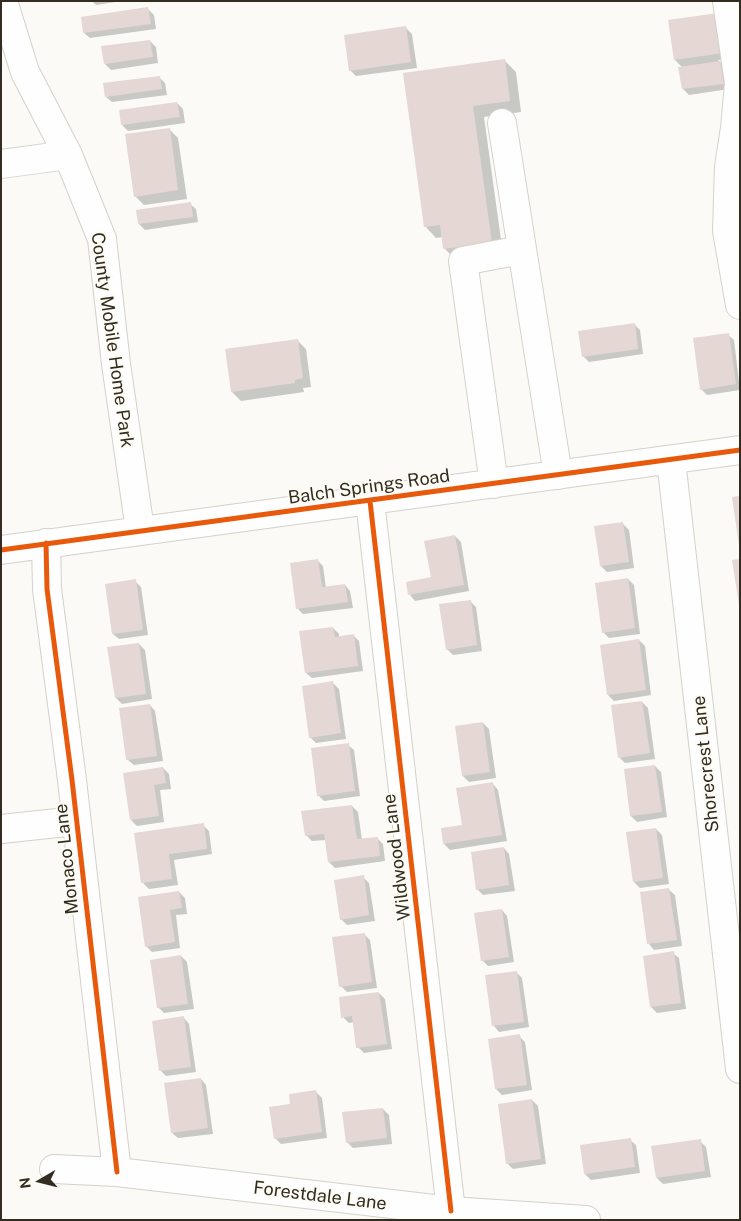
<!DOCTYPE html>
<html>
<head>
<meta charset="utf-8">
<style>
  body { margin:0 }
  #map { position:relative; width:741px; height:1221px; overflow:hidden; background:#fbfaf6; font-family:"Public Sans",sans-serif }
  canvas { display:block }
  .frame { position:absolute; inset:0; border:2px solid #322d20; pointer-events:none }
  .north { position:absolute; left:15px; top:1156px; width:50px; height:50px; -webkit-text-stroke:4px #fdfbf4; paint-order:stroke; rotate:262deg; font-size:14px; font-weight:700; line-height:20px; text-align:center; color:#322d20 }
  .north::after { content:''; display:block; margin:auto; width:18px; height:22px; background:#322d20; clip-path:polygon(50% 0,100% 100%,50% 72%,0 100%) }
</style>
</head>
<body>
<div id="map">
<canvas width="741" height="1221"></canvas>
<div class="frame"></div>
<div class="north">N</div>
</div>
<script>
const c = document.querySelector('canvas').getContext('2d');
c.lineJoin = 'round';
function fillPath(path, color) { c.fillStyle = color; c.fill(path, 'evenodd'); }
function stroke(path, color, width, dash) { c.strokeStyle = color; c.lineWidth = width; c.lineCap = dash ? 'butt' : 'round'; c.setLineDash(dash || []); c.stroke(path); }
function label(font, color, halo, rows, align = 'center') {
  c.font = font + ' "Public Sans",sans-serif'; c.lineWidth = 4; c.setLineDash([]); c.textBaseline = 'middle'; c.strokeStyle = halo; c.fillStyle = color; for (const [text, x, y, turn = 0] of rows) {
    c.save(); c.translate(x, y); c.rotate((+turn || 0) * Math.PI / 180); c.textAlign = isNaN(turn) ? turn : align; if (halo) c.strokeText(text, 0, 0); c.fillText(text, 0, 0); c.restore();
  }
}
const shadow = new Path2D(`
  M 92,1 L 122,1 L 96,5 Z
  M 148,9 L 154,15 L 156,29 L 90,38 L 84,33 Z
  M 669,21 L 729,59 L 718,60 L 726,68 L 729,89 L 689,95 L 683,89 L 682,67 L 675,60 Z
  M 406,28 L 412,34 L 417,68 L 356,76 L 350,70 Z
  M 150,41 L 156,47 L 158,63 L 111,70 L 105,64 Z
  M 505,61 L 516,72 L 521,112 L 484,117 L 503,254 L 456,260 L 445,249 L 443,237 L 436,238 L 425,226 L 404,75 Z
  M 159,77 L 165,83 L 167,95 L 112,102 L 106,97 Z
  M 177,103 L 183,109 L 185,123 L 128,131 L 122,125 Z
  M 169,129 L 178,138 L 187,199 L 144,205 L 135,196 Z
  M 190,204 L 196,209 L 198,222 L 145,230 L 139,224 Z
  M 634,324 L 640,330 L 643,354 L 589,362 L 583,356 Z
  M 728,335 L 734,340 L 740,390 L 707,395 L 701,389 Z
  M 297,340 L 306,349 L 311,387 L 303,388 L 304,392 L 241,401 L 232,392 Z
  M 623,524 L 629,530 L 634,568 L 607,572 L 601,566 L 595,527 Z
  M 455,536 L 461,542 L 469,591 L 415,601 L 410,595 L 432,578 Z
  M 317,560 L 323,566 L 326,588 L 345,585 L 350,591 L 353,608 L 303,614 L 298,609 Z
  M 628,579 L 634,585 L 640,634 L 609,638 L 603,632 Z
  M 135,581 L 141,587 L 148,635 L 119,639 L 113,634 Z
  M 470,601 L 476,607 L 482,651 L 453,655 L 447,649 Z
  M 333,628 L 339,634 L 339,637 L 353,635 L 359,641 L 363,671 L 312,678 L 306,673 Z
  M 639,640 L 645,646 L 651,695 L 614,701 L 608,695 Z
  M 139,644 L 145,650 L 152,699 L 122,704 L 116,698 Z
  M 333,683 L 339,689 L 346,739 L 316,743 L 310,737 Z
  M 642,702 L 648,708 L 655,759 L 625,763 L 619,757 Z
  M 150,705 L 155,711 L 163,761 L 134,765 L 128,760 Z
  M 483,723 L 489,729 L 496,778 L 469,782 L 463,776 Z
  M 348,745 L 354,750 L 360,796 L 324,801 L 318,795 Z
  M 655,766 L 661,772 L 667,817 L 637,822 L 631,816 Z
  M 163,768 L 169,774 L 171,789 L 160,790 L 164,822 L 137,826 L 131,820 Z
  M 493,784 L 498,790 L 507,841 L 450,850 L 444,844 L 442,829 L 463,826 Z
  M 352,806 L 358,812 L 362,840 L 377,838 L 383,844 L 385,861 L 335,868 L 329,862 L 326,840 L 312,841 L 306,835 Z
  M 203,825 L 209,831 L 212,854 L 174,860 L 178,885 L 149,889 L 143,883 L 136,834 Z
  M 656,829 L 662,835 L 669,884 L 640,888 L 634,882 Z
  M 504,848 L 509,854 L 515,891 L 483,895 L 477,889 Z
  M 363,877 L 369,883 L 375,921 L 347,925 L 341,919 Z
  M 669,890 L 675,895 L 682,946 L 654,950 L 649,944 Z
  M 179,892 L 185,898 L 187,914 L 176,915 L 180,948 L 152,952 L 146,946 Z
  M 502,910 L 507,916 L 514,962 L 488,966 L 482,960 Z
  M 364,934 L 370,940 L 377,988 L 347,992 L 341,986 Z
  M 673,953 L 679,958 L 686,1009 L 657,1013 L 651,1007 Z
  M 181,956 L 187,962 L 194,1009 L 164,1013 L 158,1007 Z
  M 516,972 L 522,978 L 529,1027 L 499,1032 L 494,1026 Z
  M 379,993 L 385,999 L 392,1049 L 364,1053 L 358,1047 L 354,1022 L 349,1023 L 343,1017 Z
  M 184,1018 L 189,1024 L 196,1072 L 166,1076 L 161,1071 Z
  M 519,1036 L 525,1042 L 532,1090 L 502,1095 L 496,1089 Z
  M 201,1079 L 206,1085 L 213,1134 L 178,1138 L 172,1133 Z
  M 316,1092 L 322,1098 L 327,1138 L 281,1144 L 275,1138 L 292,1105 Z
  M 532,1100 L 538,1106 L 546,1164 L 513,1169 L 507,1163 Z
  M 383,1109 L 389,1115 L 392,1144 L 353,1148 L 347,1142 Z
  M 630,1140 L 636,1145 L 640,1173 L 591,1180 L 585,1174 Z
  M 700,1141 L 706,1147 L 711,1177 L 663,1184 L 657,1178 Z`);
const building = new Path2D(`
  M 148,7 L 151,24 L 83,33 L 81,17 Z
  M 718,13 L 724,53 L 674,60 L 668,20 Z
  M 406,26 L 411,62 L 349,71 L 344,35 Z
  M 150,40 L 153,57 L 104,64 L 101,46 Z
  M 505,59 L 510,101 L 473,106 L 492,243 L 443,249 L 440,225 L 424,227 L 403,73 Z
  M 720,61 L 724,84 L 682,89 L 678,67 Z
  M 160,76 L 162,89 L 105,97 L 103,83 Z
  M 177,102 L 180,117 L 121,125 L 119,110 Z
  M 170,128 L 178,190 L 134,197 L 125,134 Z
  M 191,202 L 193,217 L 138,224 L 136,210 Z
  M 635,323 L 638,349 L 582,357 L 578,331 Z
  M 729,333 L 736,384 L 700,390 L 693,338 Z
  M 298,339 L 303,378 L 295,380 L 295,383 L 231,392 L 225,349 Z
  M 740,496 L 740,545 L 739,545 L 732,497 Z
  M 623,522 L 629,562 L 600,566 L 594,526 Z
  M 455,535 L 464,585 L 408,595 L 406,582 L 431,577 L 424,541 Z
  M 318,559 L 322,587 L 345,584 L 348,602 L 296,609 L 290,563 Z
  M 740,559 L 740,605 L 739,605 L 732,560 Z
  M 628,578 L 635,628 L 602,633 L 595,583 Z
  M 136,579 L 143,630 L 112,634 L 105,584 Z
  M 471,600 L 477,645 L 446,650 L 439,604 Z
  M 333,627 L 335,637 L 354,634 L 358,666 L 305,673 L 299,631 Z
  M 639,639 L 646,690 L 607,695 L 600,645 Z
  M 139,643 L 146,694 L 115,698 L 107,647 Z
  M 333,681 L 341,733 L 309,738 L 302,686 Z
  M 642,701 L 650,753 L 618,758 L 611,705 Z
  M 150,704 L 157,756 L 126,760 L 119,708 Z
  M 483,722 L 490,772 L 462,776 L 455,726 Z
  M 349,743 L 355,791 L 317,796 L 311,748 Z
  M 655,765 L 662,812 L 630,816 L 624,769 Z
  M 163,767 L 166,783 L 154,785 L 159,816 L 130,820 L 123,773 Z
  M 493,782 L 502,835 L 443,844 L 441,828 L 462,825 L 456,788 Z
  M 352,805 L 357,839 L 378,837 L 380,856 L 328,862 L 324,834 L 305,836 L 301,811 Z
  M 204,823 L 207,849 L 169,854 L 172,879 L 141,883 L 134,833 Z
  M 656,828 L 663,878 L 633,882 L 626,832 Z
  M 504,847 L 509,885 L 476,890 L 471,852 Z
  M 364,875 L 369,915 L 340,920 L 334,880 Z
  M 669,888 L 677,940 L 647,944 L 640,892 Z
  M 179,891 L 182,908 L 170,910 L 175,942 L 145,947 L 138,897 Z
  M 502,909 L 509,957 L 481,961 L 474,913 Z
  M 365,933 L 372,982 L 339,987 L 332,937 Z
  M 674,951 L 681,1003 L 650,1007 L 643,956 Z
  M 181,955 L 188,1004 L 157,1008 L 150,960 Z
  M 517,971 L 524,1022 L 492,1026 L 485,975 Z
  M 379,992 L 387,1044 L 356,1048 L 352,1016 L 341,1018 L 339,997 Z
  M 184,1016 L 191,1067 L 159,1071 L 152,1021 Z
  M 520,1034 L 527,1085 L 495,1089 L 488,1039 Z
  M 201,1078 L 208,1128 L 171,1133 L 164,1083 Z
  M 316,1090 L 322,1132 L 274,1139 L 269,1107 L 290,1104 L 289,1094 Z
  M 532,1099 L 541,1159 L 506,1164 L 498,1104 Z
  M 383,1108 L 387,1138 L 346,1143 L 342,1112 Z
  M 631,1138 L 635,1167 L 584,1174 L 580,1145 Z
  M 701,1139 L 705,1171 L 656,1178 L 651,1146 Z`);
const minor = new Path2D(`
  M 3,1 L 25,72 L 68,155 L 102,239 L 116,364 L 140,530
  M 727,1 L 739,83 L 735,128 L 729,167 L 727,231 L 740,305
  M 502,123 L 558,475
  M 1,164 L 68,155
  M 671,460 L 740,1069
  M 494,484 L 463,261 L 521,250
  M 370,501 L 451,1211
  M 46,543 L 47,589 L 72,780 L 117,1172
  M 1,550 L 740,450
  M 1,829 L 76,821
  M 54,1169 L 117,1172 L 451,1211 L 586,1220`);
const cycleway = new Path2D(`
  M 370,501 L 451,1211
  M 46,543 L 47,589 L 72,780 L 117,1172
  M 1,550 L 740,450`);
const streetNames = [
  ["County Mobile Home Park",112,340,82],
  ["Balch Springs Road",369,487,-8],
  ["Shorecrest Lane",706,764,-96],
  ["Wildwood Lane",397,857,-97],
  ["Monaco Lane",67,859,-96],
  ["Forestdale Lane",320,1196,7]
];
fillPath(shadow, '#0003');
fillPath(building, '#e4d7d4');
stroke(minor, '#d4d1c9', 30);
stroke(minor, '#fefefe', 28);
stroke(cycleway, '#e8590c', 5);
label('18px', '#322d20', '#fdfbf4', streetNames);
</script>
</body>
</html>
